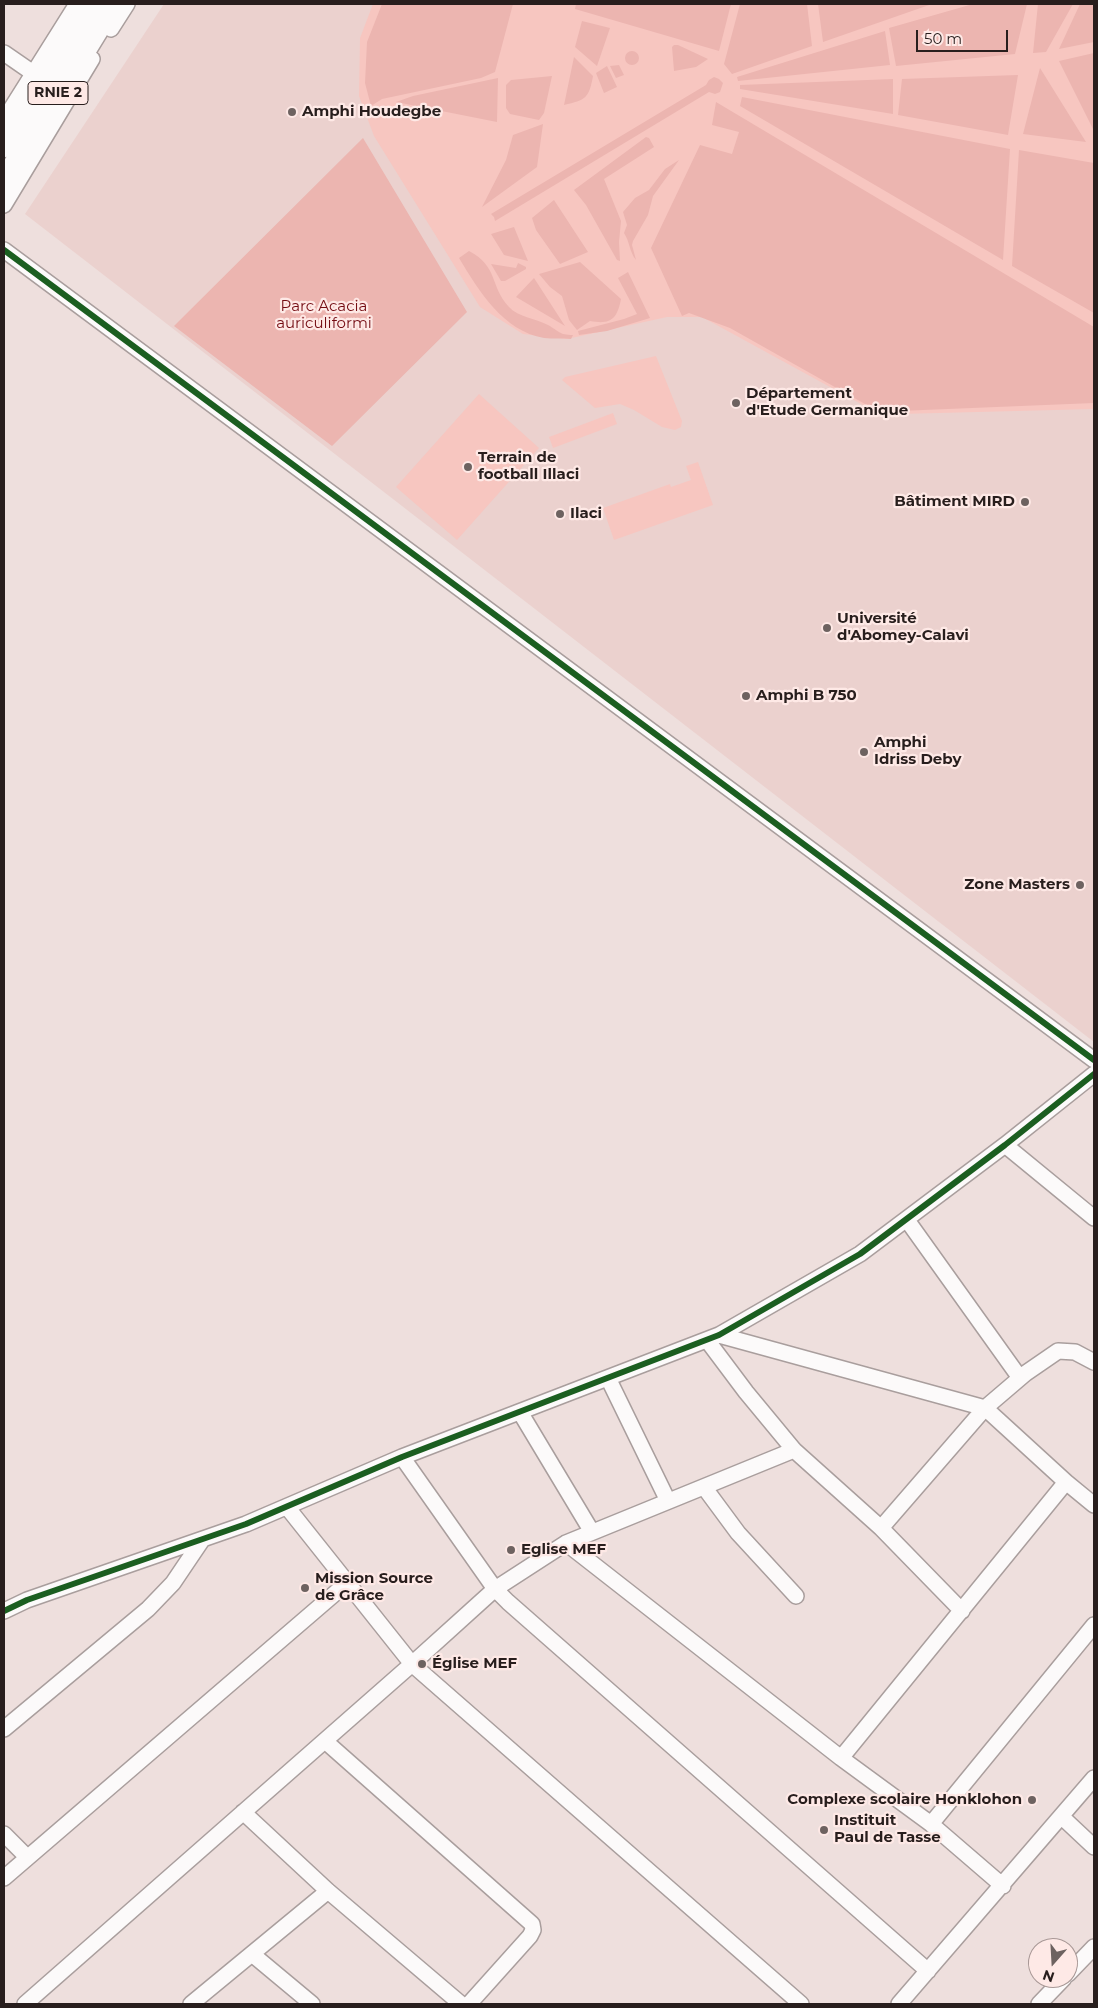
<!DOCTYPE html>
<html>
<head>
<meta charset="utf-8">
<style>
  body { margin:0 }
  #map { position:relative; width:1098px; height:2008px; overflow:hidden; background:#eedfdd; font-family:Montserrat,sans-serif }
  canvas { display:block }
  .frame { position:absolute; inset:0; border:5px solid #281e1d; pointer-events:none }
  .north { position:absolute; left:1028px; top:1938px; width:50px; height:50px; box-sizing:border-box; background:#fee9e6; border:1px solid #a89896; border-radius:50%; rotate:199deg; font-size:14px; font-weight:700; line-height:20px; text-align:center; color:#281e1d }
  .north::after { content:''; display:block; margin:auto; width:18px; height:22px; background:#6d6260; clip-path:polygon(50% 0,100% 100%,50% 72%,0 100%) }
  .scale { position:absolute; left:916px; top:30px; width:92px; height:22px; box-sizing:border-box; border:2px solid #281e1d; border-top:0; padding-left:6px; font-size:15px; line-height:18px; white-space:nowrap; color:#281e1d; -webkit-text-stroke:4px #fee9e6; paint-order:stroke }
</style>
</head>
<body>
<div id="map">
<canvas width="1098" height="2008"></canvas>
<div class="frame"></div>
<div class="north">N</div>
<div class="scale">50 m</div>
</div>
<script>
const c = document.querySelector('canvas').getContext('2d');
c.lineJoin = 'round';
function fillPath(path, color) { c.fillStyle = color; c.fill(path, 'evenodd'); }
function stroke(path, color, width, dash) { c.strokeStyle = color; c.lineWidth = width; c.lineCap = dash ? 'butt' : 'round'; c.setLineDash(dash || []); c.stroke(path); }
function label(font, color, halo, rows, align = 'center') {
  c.font = font + ' Montserrat,sans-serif'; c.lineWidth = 4.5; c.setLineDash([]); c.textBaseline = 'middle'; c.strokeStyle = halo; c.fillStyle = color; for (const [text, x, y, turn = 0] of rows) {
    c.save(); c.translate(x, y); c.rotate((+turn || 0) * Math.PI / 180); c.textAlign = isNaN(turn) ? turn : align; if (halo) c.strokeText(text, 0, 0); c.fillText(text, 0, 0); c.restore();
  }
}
const built = new Path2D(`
  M 164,4 L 1094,4 L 1094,1042 L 25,214 Z`);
const green = new Path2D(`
  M 373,4 L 1094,4 L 1094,409 L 900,414 L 863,405 L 702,317 L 667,317 L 567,339 L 523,334 L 480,307 L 374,136 L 359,96 L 360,38 Z
  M 656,356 L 682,421 L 681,427 L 675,430 L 662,427 L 634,410 L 620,404 L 595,408 L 562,380 L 565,377 Z
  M 479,394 L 539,448 L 457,540 L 396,487 Z
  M 613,413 L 617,424 L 553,448 L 549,437 Z
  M 698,462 L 713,505 L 614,540 L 603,508 L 670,484 L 671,487 L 691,480 L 686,466 Z`);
const forest = new Path2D(`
  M 382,4 L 513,4 L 495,72 L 481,78 L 382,99 L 371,106 L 365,83 L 367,42 Z
  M 576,4 L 731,4 L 719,51 L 575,9 Z
  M 740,4 L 807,4 L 812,46 L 732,74 L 724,64 Z
  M 818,4 L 932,4 L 823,42 Z
  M 973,4 L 1027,4 L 1015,54 L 896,66 L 889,28 Z
  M 1038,4 L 1073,4 L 1046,52 L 1033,53 Z
  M 1080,4 L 1094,4 L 1094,42 L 1059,49 Z
  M 582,21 L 610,28 L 597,66 L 575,47 Z
  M 885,31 L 890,65 L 738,81 L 737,77 Z
  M 674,45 L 678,45 L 708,59 L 696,67 L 674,71 L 672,47 Z
  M625 58a7 7 0 1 1 14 0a7 7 0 1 1-14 0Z
  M 1094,53 L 1094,131 L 1059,61 Z
  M 574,57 L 593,76 C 589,98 586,100 564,105 Z
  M 619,65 L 624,75 L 616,78 L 610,66 Z
  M 607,66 L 617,87 L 604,93 L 596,73 Z
  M 1040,68 L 1086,142 L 1023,134 Z
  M 1018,75 L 1008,135 L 898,115 L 902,79 Z
  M 552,76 L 544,113 L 539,120 L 510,114 L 506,108 L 506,85 L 511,80 Z
  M 714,77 L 719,79 L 723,83 L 720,92 L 715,94 L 709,92 L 495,221 L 494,217 L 491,214 L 706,85 L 709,80 Z
  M 498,78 L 497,122 L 396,102 L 413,96 Z
  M 893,79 L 893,114 L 740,89 L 740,85 Z
  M 742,97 L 1010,149 L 1003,260 L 740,106 Z
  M 716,102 L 1094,327 L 1094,403 L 899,411 L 865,404 L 730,328 L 689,313 L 682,316 L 651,248 L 700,145 L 732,154 L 739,132 L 712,125 Z
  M 543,124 L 537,167 L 482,207 L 506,160 L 513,135 Z
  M 646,137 L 649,138 L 654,147 L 604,179 L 621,221 L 619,242 L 620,261 L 617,260 L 586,205 L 574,190 Z
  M 363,138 L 467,312 L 332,446 L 174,326 Z
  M 1019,150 L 1094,163 L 1094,313 L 1012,266 Z
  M 679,160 L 653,196 L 648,215 L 633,241 L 632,245 L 636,260 C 629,251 630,242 624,233 L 627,225 L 623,212 L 635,198 L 649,190 L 665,169 Z
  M 554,200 L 588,252 L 560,264 L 536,230 L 532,218 Z
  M 514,227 L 528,261 L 504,255 L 491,234 Z
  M 469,251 C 499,267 489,285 509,307 C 518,317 537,319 548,325 C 559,331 559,335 573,335 L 571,339 C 562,338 553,339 544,338 C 503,331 479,291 459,258 Z
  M 580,262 L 621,299 C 617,319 611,325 590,321 L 577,330 L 569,320 L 562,296 L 550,287 L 539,274 Z
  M 518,263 L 526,267 L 526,269 L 505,281 L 501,281 L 491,264 L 516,268 Z
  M 628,272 L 650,318 L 607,331 L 579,335 L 578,331 L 624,319 L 637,314 L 618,278 Z
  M 534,278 L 565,326 L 516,297 Z`);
const minor = new Path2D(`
  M 111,29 L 127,4
  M 4,53 L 33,73
  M 4,120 L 77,4
  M 4,205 L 92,59
  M 4,250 L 1094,1060
  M 1005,1145 L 1094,1218
  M 907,1220 L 1020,1378
  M 719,1335 L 985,1408 L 1066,1482 L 1094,1505
  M 707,1340 L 746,1392 L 794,1450 L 881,1528 L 962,1611
  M 608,1378 L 668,1501
  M 520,1412 L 592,1532
  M 402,1457 L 495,1589 L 508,1602 L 928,1971
  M 704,1487 L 738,1533 L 796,1596
  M 287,1507 L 412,1664 L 801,2004
  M 881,1528 L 985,1408 L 1026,1373 L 1058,1351 L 1075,1352 L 1094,1362
  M 566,1543 L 841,1758 L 931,1824 L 1003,1886
  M 4,1611 L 27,1600 L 246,1524 L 402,1457 L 719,1335 L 860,1254 L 1005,1145 L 1094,1074
  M 4,1729 L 148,1609 L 173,1583 L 202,1540
  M 325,1741 L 532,1924 L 533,1930 L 530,1936 L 469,2004
  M 841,1758 L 1066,1482
  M 243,1812 L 328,1891 L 461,2004
  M 1062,1817 L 1094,1847
  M 931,1824 L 1094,1625
  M 4,1834 L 27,1857
  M 4,1878 L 347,1583
  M 252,1954 L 312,2004
  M 1068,1974 L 1094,1947
  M 25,2004 L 412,1664 L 495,1589 L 566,1543 L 794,1450
  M 191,2004 L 328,1891
  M 899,2004 L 1094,1778
  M 1039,2004 L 1064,1978`);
const highway = new Path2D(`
  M 4,146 L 91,4
  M 4,182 L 113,4`);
const cycleway = new Path2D(`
  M 4,250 L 1094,1060
  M 4,1611 L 27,1600 L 246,1524 L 402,1457 L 719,1335 L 860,1254 L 1005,1145 L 1094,1074`);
const markers = [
  [292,112,5,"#6d6260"],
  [736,403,5,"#6d6260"],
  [468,467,5,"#6d6260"],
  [1025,502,5,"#6d6260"],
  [560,514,5,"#6d6260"],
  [827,628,5,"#6d6260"],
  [746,696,5,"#6d6260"],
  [864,752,5,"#6d6260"],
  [1080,885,5,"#6d6260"],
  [511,1550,5,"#6d6260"],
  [305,1588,5,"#6d6260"],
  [422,1664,5,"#6d6260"],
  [1032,1800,5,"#6d6260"],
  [824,1830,5,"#6d6260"]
];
const shields = [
  [58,93,60]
];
const shieldNames = [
  ["RNIE 2",58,93]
];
const poiNames = [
  ["Amphi Houdegbe",302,112],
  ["Département",746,394],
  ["d'Etude Germanique",746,411],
  ["Terrain de",478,458],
  ["football Illaci",478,475],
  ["Bâtiment MIRD",1015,502,"right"],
  ["Ilaci",570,514],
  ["Université",837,619],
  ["d'Abomey-Calavi",837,636],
  ["Amphi B 750",756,696],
  ["Amphi",874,743],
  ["Idriss Deby",874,760],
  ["Zone Masters",1070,885,"right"],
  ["Eglise MEF",521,1550],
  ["Mission Source",315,1579],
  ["de Grâce",315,1596],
  ["Église MEF",432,1664],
  ["Complexe scolaire Honklohon",1022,1800,"right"],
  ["Instituit",834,1821],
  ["Paul de Tasse",834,1838]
];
const parkNames = [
  ["Parc Acacia",324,307],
  ["auriculiformi",324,324]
];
fillPath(built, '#ebd1ce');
fillPath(green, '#f7c6c0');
fillPath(forest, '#ecb5b0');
stroke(minor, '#a99e9d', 18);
stroke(highway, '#a99e9d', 25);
stroke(minor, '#fcfafa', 15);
stroke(highway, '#fcfafa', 22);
stroke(cycleway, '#1b5e20', 6);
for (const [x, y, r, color] of markers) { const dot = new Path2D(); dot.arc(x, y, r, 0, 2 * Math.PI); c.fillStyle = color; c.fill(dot); stroke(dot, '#fee9e6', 2); }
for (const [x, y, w] of shields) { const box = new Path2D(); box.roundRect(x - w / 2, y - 11.5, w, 23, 4); c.fillStyle = '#fee9e6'; c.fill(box); stroke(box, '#281e1d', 1); }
label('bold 14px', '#281e1d', null, shieldNames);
label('bold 15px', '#281e1d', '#fee9e6', poiNames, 'left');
label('15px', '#740b12', '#fee9e6', parkNames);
</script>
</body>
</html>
